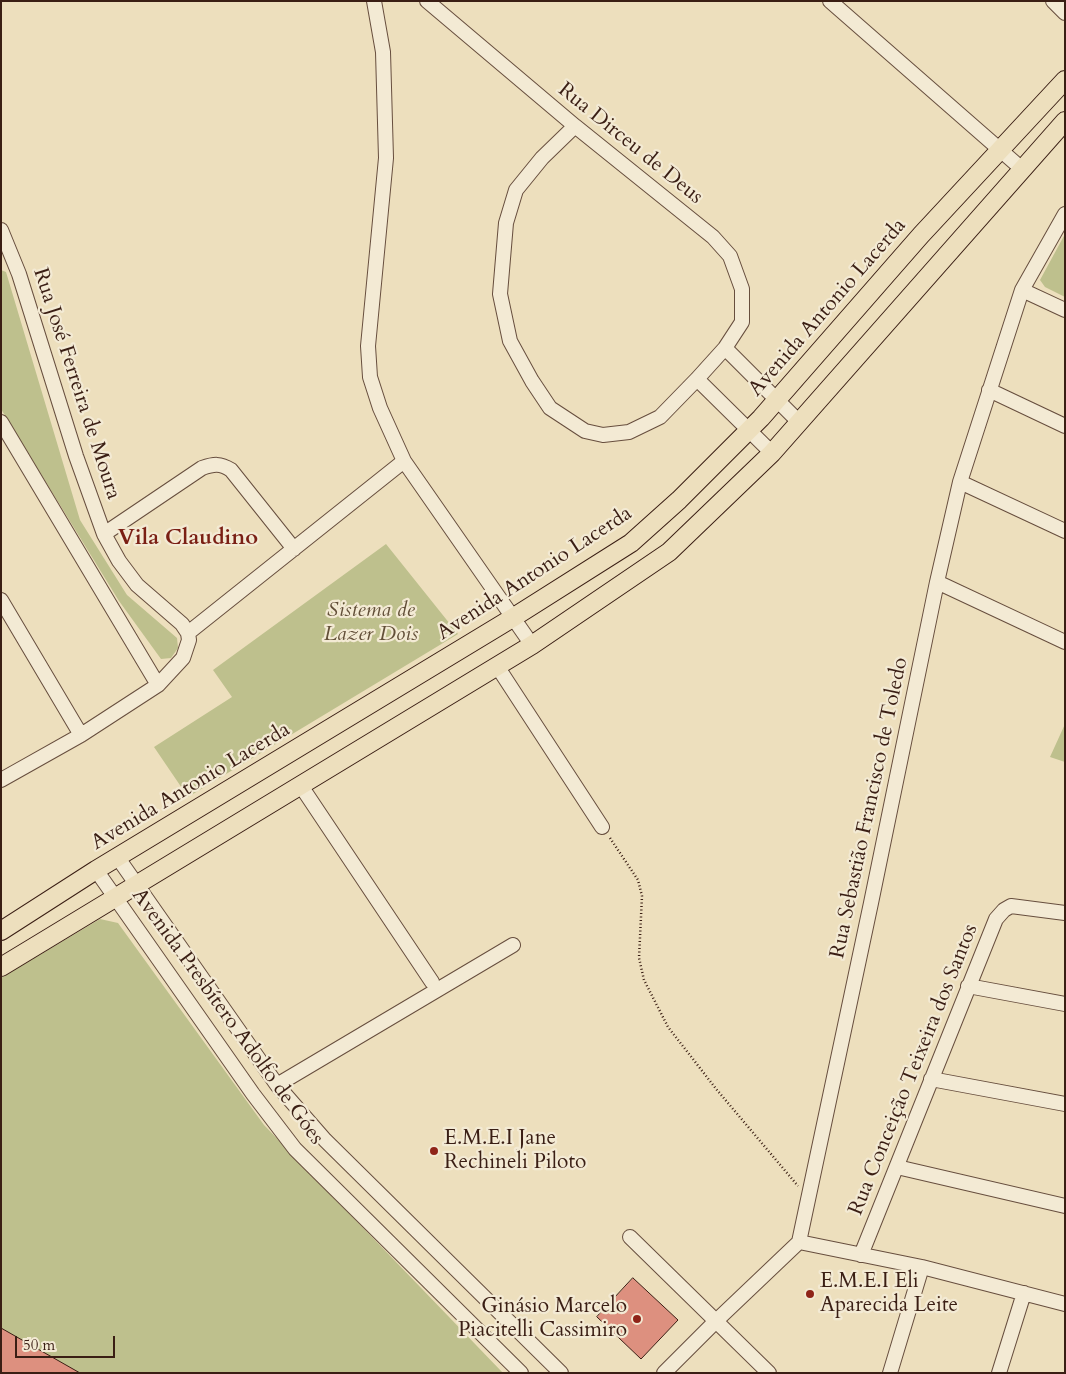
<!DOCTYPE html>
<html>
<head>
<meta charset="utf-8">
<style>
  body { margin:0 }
  #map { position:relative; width:1066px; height:1374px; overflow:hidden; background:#eddfbd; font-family:Cardo,serif }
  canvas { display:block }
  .frame { position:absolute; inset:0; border:2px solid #3a1e14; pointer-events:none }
  .scale { position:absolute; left:15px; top:1336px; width:100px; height:22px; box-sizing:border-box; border:2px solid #3a1e14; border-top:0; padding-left:6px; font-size:15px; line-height:18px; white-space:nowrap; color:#3a1e14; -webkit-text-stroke:4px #f3ead4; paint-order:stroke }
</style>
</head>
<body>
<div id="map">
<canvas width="1066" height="1374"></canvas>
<div class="frame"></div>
<div class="scale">50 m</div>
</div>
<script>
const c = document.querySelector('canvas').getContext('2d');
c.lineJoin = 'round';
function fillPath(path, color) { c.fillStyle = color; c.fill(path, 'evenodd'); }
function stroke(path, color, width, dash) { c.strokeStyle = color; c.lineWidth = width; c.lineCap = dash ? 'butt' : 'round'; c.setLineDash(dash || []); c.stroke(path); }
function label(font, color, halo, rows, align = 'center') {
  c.font = font + ' Cardo,serif'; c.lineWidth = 4.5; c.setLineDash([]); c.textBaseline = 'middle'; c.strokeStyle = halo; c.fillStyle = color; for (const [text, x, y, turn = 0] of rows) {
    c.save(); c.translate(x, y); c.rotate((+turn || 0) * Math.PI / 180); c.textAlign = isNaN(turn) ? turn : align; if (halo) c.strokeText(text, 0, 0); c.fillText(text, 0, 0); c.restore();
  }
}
const green = new Path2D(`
  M 1065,234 L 1065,297 L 1045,287 L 1040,280 Z
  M 1,270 L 6,272 L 80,520 L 127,595 L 177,638 L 178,648 L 171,658 L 161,659 L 119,601 L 1,409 Z
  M 386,544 L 458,634 L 188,797 L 154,747 L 232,697 L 213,670 Z
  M 1065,724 L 1065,762 L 1050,757 Z
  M 100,919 L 118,923 L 264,1125 L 503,1373 L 1,1373 L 1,978 Z`);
const building = new Path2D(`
  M 633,1278 L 678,1320 L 641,1359 L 597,1317 Z
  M 1,1328 L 80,1373 L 1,1373 Z`);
const path = new Path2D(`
  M 610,838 L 638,880 L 642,896 L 639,958 L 644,980 L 668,1027 L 717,1090 L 798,1186`);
const minor = new Path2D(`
  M 374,1 L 383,52 L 386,158 L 368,346 L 370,377 L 380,408 L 404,461 L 532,645
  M 427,1 L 575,126 L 713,237 L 730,256 L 742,289 L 742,322 L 725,348 L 697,379 L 660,417 L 629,432 L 603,435 L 585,431 L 550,408 L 532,381 L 510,341 L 500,294 L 506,223 L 516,190 L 542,158 L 575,126
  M 830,1 L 1022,169
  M 1053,1 L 1065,13
  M 1,230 L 19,274 L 76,456 L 104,534 L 119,561 L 137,585 L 182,624 L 188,633 L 189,640 L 183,658 L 158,685 L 81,735 L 1,780
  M 1022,290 L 1065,310
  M 725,348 L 799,422
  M 697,379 L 772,453
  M 989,390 L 1065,426
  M 1,422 L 158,685
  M 960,482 L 1065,531
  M 104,534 L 202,468 C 214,464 220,463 231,470 L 294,549
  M 937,582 L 1065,642
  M 1,600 L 81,735
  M 188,633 L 404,461
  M 497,666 L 602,827
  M 301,786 L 432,982
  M 118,858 L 277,1085 L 325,1140 L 561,1373
  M 96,870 L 253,1094 L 295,1149 L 521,1373
  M 968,986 L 1065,1004
  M 931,1079 L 1065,1104
  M 277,1085 L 513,945
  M 897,1167 L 1065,1206
  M 630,1237 L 769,1373
  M 799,1242 L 922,1267 L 1065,1304
  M 861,1255 L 996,919 L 1004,910 L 1011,906 L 1065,913
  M 664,1373 L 716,1321 L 799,1242 L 871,903 L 937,582 L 960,482 L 1022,290 L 1065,214
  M 890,1373 L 922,1267
  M 999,1373 L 1024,1293`);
const major = new Path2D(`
  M 1,931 L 96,870 L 514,617 L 631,543 L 679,500 L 761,418 L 921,235 L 1065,80
  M 1,967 L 532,645 L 669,552 L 772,453 L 1065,121`);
const markers = [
  [434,1151,5,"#8f2418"],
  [810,1294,5,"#8f2418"],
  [637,1319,5,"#8f2418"]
];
const streetNames = [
  ["Rua Dirceu de Deus",630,144,39],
  ["Avenida Antonio Lacerda",828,308,-49],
  ["Rua José Ferreira de Moura",76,384,72],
  ["Avenida Antonio Lacerda",535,574,-33],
  ["Avenida Antonio Lacerda",191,787,-31],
  ["Rua Sebastião Francisco de Toledo",870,808,-78],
  ["Avenida Presbítero Adolfo de Góes",227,1017,54],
  ["Rua Conceição Teixeira dos Santos",914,1070,-68]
];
const parkNames = [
  ["Sistema de",371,611],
  ["Lazer Dois",371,635]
];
const poiNames = [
  ["E.M.E.I Jane",444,1139],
  ["Rechineli Piloto",444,1163],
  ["E.M.E.I Eli",820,1282],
  ["Aparecida Leite",820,1306],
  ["Ginásio Marcelo",627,1307,"right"],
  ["Piacitelli Cassimiro",627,1331,"right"]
];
const neighbourhoodNames = [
  ["Vila Claudino",188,539]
];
fillPath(green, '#bec08d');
fillPath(building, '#dd907f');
stroke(building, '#3a1e14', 1);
stroke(minor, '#674e3e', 16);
stroke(major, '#3a1e14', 20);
stroke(path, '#3a1e14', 2.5, [1, 2.5]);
stroke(minor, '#f3ead4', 14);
stroke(major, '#eddfbd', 18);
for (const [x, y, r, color] of markers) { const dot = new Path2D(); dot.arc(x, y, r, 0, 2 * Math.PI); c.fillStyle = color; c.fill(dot); stroke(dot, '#f3ead4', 2); }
label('21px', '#3a1e14', '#f3ead4', streetNames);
label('italic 21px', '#624f38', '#f3ead4', parkNames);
label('21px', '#3a1e14', '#f3ead4', poiNames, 'left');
label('bold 22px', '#7a1f14', '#f3ead4', neighbourhoodNames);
</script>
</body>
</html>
